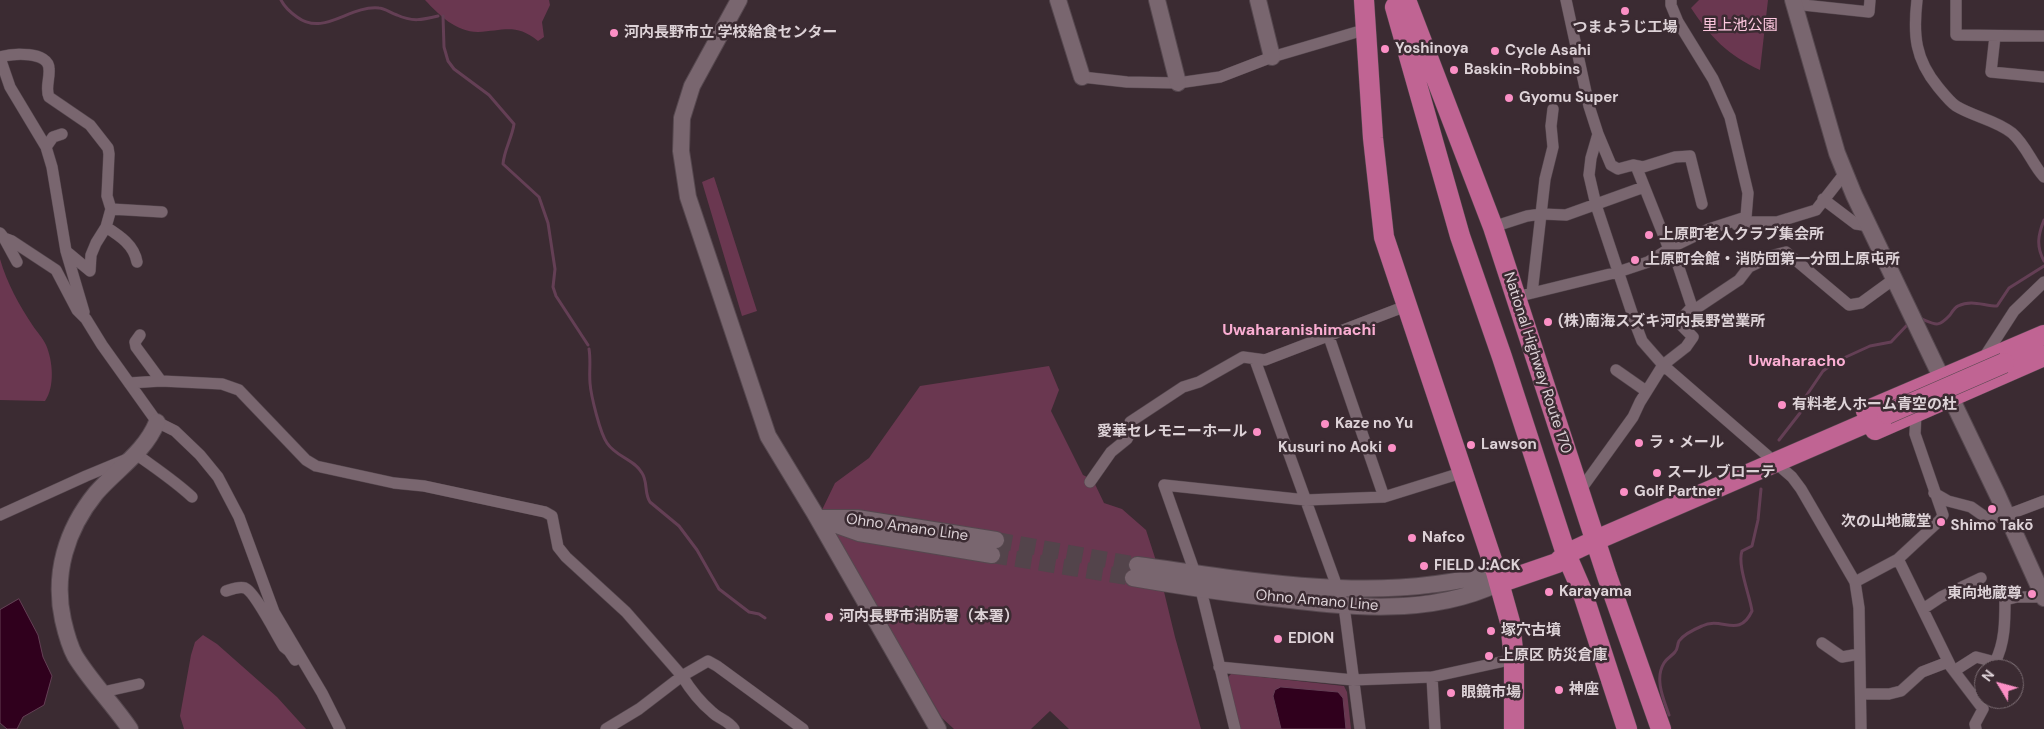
<!DOCTYPE html>
<html>
<head>
<meta charset="utf-8">
<style>
  body { margin:0 }
  #map { position:relative; width:2044px; height:729px; overflow:hidden; background:#3b2b32; font-family:"DM Sans",sans-serif }
  canvas { display:block }
  .north { position:absolute; left:1974px; top:659px; width:50px; height:50px; box-sizing:border-box; background:#3b2b32; border:1px solid #7c6e74; border-radius:50%; rotate:307deg; font-size:14px; font-weight:700; line-height:20px; text-align:center; color:#ddd2d7 }
  .north::after { content:''; display:block; margin:auto; width:18px; height:22px; background:#fb8fc5; clip-path:polygon(50% 0,100% 100%,50% 72%,0 100%) }
</style>
</head>
<body>
<div id="map">
<canvas width="2044" height="729"></canvas>
<div class="north">N</div>
</div>
<script>
const c = document.querySelector('canvas').getContext('2d');
c.lineJoin = 'round';
function fillPath(path, color) { c.fillStyle = color; c.fill(path, 'evenodd'); }
function stroke(path, color, width, dash) { c.strokeStyle = color; c.lineWidth = width; c.lineCap = dash ? 'butt' : 'round'; c.setLineDash(dash || []); c.stroke(path); }
function label(font, color, halo, rows, align = 'center') {
  c.font = font + ' "DM Sans","Noto Sans JP",sans-serif'; c.lineWidth = 5; c.setLineDash([]); c.textBaseline = 'middle'; c.strokeStyle = halo; c.fillStyle = color; for (const [text, x, y, turn = 0] of rows) {
    c.save(); c.translate(x, y); c.rotate((+turn || 0) * Math.PI / 180); c.textAlign = isNaN(turn) ? turn : align; if (halo) c.strokeText(text, 0, 0); c.fillText(text, 0, 0); c.restore();
  }
}
const green = new Path2D(`
  M 425,0 L 549,0 L 550,5 L 542,22 L 544,37 L 538,41 C 516,23 503,31 478,32 C 456,32 439,15 425,0 Z
  M 1699,0 L 1768,0 L 1760,70 C 1728,55 1711,38 1691,8 Z
  M 714,177 L 757,311 L 742,316 L 702,182 Z
  M 0,259 C 7,283 19,305 33,326 C 37,332 43,338 46,345 C 53,361 55,387 45,401 L 0,400 Z
  M 1049,366 L 1059,390 L 1051,411 L 1083,475 L 1093,480 L 1104,503 L 1122,509 L 1146,530 L 1158,567 L 1175,637 L 1201,729 L 1069,729 L 1050,711 L 1031,729 L 954,729 L 942,718 L 821,512 L 835,483 L 869,458 L 920,386 Z
  M 203,635 L 217,644 L 277,697 L 306,729 L 184,729 L 180,716 L 191,655 L 195,642 Z
  M 1233,672 L 1261,677 L 1344,686 L 1347,692 L 1351,729 L 1240,729 L 1227,678 Z`);
const water = new Path2D(`
  M 19,599 L 38,635 L 43,657 L 52,676 L 44,705 L 23,717 L 17,729 L 7,729 L 0,723 L 0,610 Z
  M 1281,687 L 1338,692 L 1343,698 L 1346,729 L 1281,729 L 1273,696 L 1275,690 Z`);
const stream = new Path2D(`
  M 281,0 C 285,8 290,12 297,17 C 324,37 349,5 379,8 C 384,8 391,13 397,15 C 412,22 422,20 438,16
  M 443,16 L 444,47 L 448,61 L 454,69 L 489,95 L 514,124 C 512,138 504,150 503,164 L 539,197 L 548,223 L 555,269 L 553,287 L 556,296 L 588,345
  M 2044,220 C 2038,235 2036,246 2044,261
  M 1919,318 C 1935,324 1937,329 1950,315 C 1952,312 1955,307 1958,306 C 1972,299 1984,306 1997,306 L 2009,288 L 2044,266
  M 589,349 C 591,361 589,371 590,383 C 591,396 600,433 607,443 C 616,457 634,459 642,473 C 648,482 644,493 650,502 L 679,526 L 697,550 L 719,589 L 749,612 L 759,614 L 765,618
  M 1779,440 L 1800,413 L 1802,402 L 1823,371 L 1835,362 L 1870,346 L 1891,342 L 1909,323
  M 1669,715 C 1664,700 1654,679 1664,663 C 1667,658 1672,656 1675,652 C 1678,649 1677,645 1679,641 C 1683,635 1695,629 1702,626 C 1722,616 1739,639 1752,611 C 1750,596 1737,565 1742,551 L 1752,546 L 1758,520 L 1761,489`);
const secondaryTunnel = new Path2D(`
  M 996,540 L 1137,565
  M 992,555 L 1133,578`);
const street = new Path2D(`
  M 1566,0 L 1589,106 L 1598,134 L 1591,158 L 1589,175 L 1596,205 L 1637,328 L 1642,341 L 1663,365 L 1792,477 L 1801,489 L 1855,582 L 1859,608 L 1861,729
  M 1917,0 C 1913,35 1915,59 1938,87 C 1943,93 1950,102 1956,106 C 1974,117 1996,120 2012,133 C 2026,145 2032,164 2044,177
  M 1956,0 L 1956,35 L 2044,36
  M 1794,4 L 1869,12 L 1870,0
  M 1995,36 L 1991,72 L 2044,77
  M 0,57 C 12,53 49,51 49,69 C 50,79 45,88 49,97 L 90,125 L 108,148 L 109,154 L 107,196 L 111,209 L 106,227 L 96,243 L 91,255 L 90,271 L 66,251
  M 0,58 L 10,87 L 46,147 L 52,167 L 66,251 L 84,312
  M 1082,77 L 1127,82 L 1178,83 L 1220,77 L 1272,57 L 1367,29
  M 1598,134 L 1611,165 L 1618,169 L 1633,165 L 1643,167 L 1675,157 L 1690,156 L 1702,204
  M 46,147 L 53,137 L 62,134
  M 1636,166 L 1669,249
  M 1823,199 L 1856,224 L 1869,226
  M 111,209 L 162,212
  M 1499,225 L 1527,216 L 1542,214 L 1566,215 L 1644,187
  M 1737,225 L 1749,222 L 1777,222 L 1816,210 L 1845,173
  M 106,227 C 120,236 134,245 137,262
  M 0,233 L 4,238 L 12,241 L 56,270 L 77,310 L 86,319 L 102,345 L 157,422 L 175,431 L 200,455 L 218,477 L 239,517 L 274,612 L 322,693 L 340,729
  M 4,238 L 17,262
  M 1672,247 L 1692,307
  M 1532,293 L 1545,179 L 1553,147 L 1551,126 L 1553,109
  M 1516,297 L 1618,272 L 1648,262 L 1672,247 L 1709,229 L 1746,217 L 1748,193 L 1730,117 L 1713,79 L 1678,22 L 1671,5 L 1671,0
  M 140,335 L 135,342 L 136,347 L 161,381
  M 1329,337 L 1384,497
  M 1983,359 L 2014,311 L 2044,282
  M 1255,360 L 1344,606 L 1360,729
  M 1616,370 L 1646,391
  M 129,383 L 161,381 L 203,383 L 222,384 L 239,390 L 306,460 L 316,466 L 394,483 L 424,486 L 545,512 L 552,516 L 558,547 L 566,557 L 626,612 L 682,676 C 690,689 700,702 712,712 C 719,719 728,720 734,729
  M 136,454 C 155,468 175,481 192,497
  M 1090,482 L 1111,452 L 1127,439 L 1130,433 L 1130,422 L 1183,387 L 1199,382 L 1243,357 L 1265,360 L 1406,306
  M 1579,492 L 1633,417 L 1640,402 L 1663,365 L 1686,347 L 1693,337 L 1678,322 L 1692,307 L 1697,308 L 1739,280 L 1749,267 L 1774,255 L 1786,252 L 1849,305 L 1861,303 L 1894,279
  M 1934,493 L 1948,501 L 1971,507 L 1988,519 L 2007,515 L 2044,501
  M 0,515 L 86,476 L 127,459
  M 1898,559 L 1951,667 L 1983,709 L 1975,724 L 1976,729
  M 1195,573 L 1164,485 L 1306,500 L 1384,497 L 1461,473
  M 1855,582 L 1898,559 L 1940,520 L 1943,515 L 1915,434 L 1916,413
  M 1201,590 L 1235,729
  M 226,591 C 232,589 239,586 245,588 C 255,592 277,636 284,647 L 289,651 L 295,660
  M 1923,609 L 1941,597 L 1981,578
  M 1822,643 L 1842,657 L 1859,654
  M 1219,667 L 1353,680 L 1432,677 L 1514,659
  M 1954,671 L 1976,657 L 1995,662 C 2005,643 2005,621 2005,600 L 2017,597 L 2044,597
  M 1432,677 L 1435,729
  M 103,692 L 139,684
  M 1861,694 L 1889,694 L 1901,691 L 1922,672 L 1948,662
  M 606,729 L 639,709 L 682,676 L 708,661 L 717,666 L 803,729`);
const secondary = new Path2D(`
  M 739,0 L 692,86 L 682,118 L 681,151 L 688,197 L 768,436 L 814,512 L 938,729
  M 1058,0 L 1082,77
  M 1157,0 L 1178,83
  M 1258,0 L 1272,57
  M 1793,0 L 1837,153 L 1854,195 L 1998,496 L 2044,598
  M 818,518 L 857,518 L 996,540
  M 831,523 L 859,533 L 992,555
  M 1137,565 C 1256,581 1378,605 1496,572
  M 1133,578 C 1179,586 1225,593 1272,598 C 1347,607 1429,617 1499,583
  M 130,729 C 113,704 91,682 75,656 C 69,645 66,633 63,620 C 53,574 66,530 96,493 C 117,469 145,452 157,422`);
const highway = new Path2D(`
  M 1364,0 L 1373,138 L 1384,237 L 1496,572 L 1510,622 L 1514,659 L 1514,729
  M 1406,0 L 1493,227 L 1607,576 L 1661,729
  M 1395,7 L 1460,236 L 1502,357 L 1566,554 L 1582,591 L 1627,729
  M 1866,411 L 2044,335
  M 1875,430 L 2044,356
  M 1499,583 L 1557,563 L 1566,554 L 1596,540 L 1887,414`);
const highwayBridge = new Path2D(`
  M 1887,414 L 2004,363`);
const markers = [
  [1625,11,5,"#fb8fc5"],
  [614,33,5,"#fb8fc5"],
  [1385,49,5,"#fb8fc5"],
  [1495,51,5,"#fb8fc5"],
  [1454,70,5,"#fb8fc5"],
  [1509,98,5,"#fb8fc5"],
  [1649,235,5,"#fb8fc5"],
  [1635,260,5,"#fb8fc5"],
  [1548,322,5,"#fb8fc5"],
  [1782,405,5,"#fb8fc5"],
  [1325,424,5,"#fb8fc5"],
  [1257,432,5,"#fb8fc5"],
  [1639,443,5,"#fb8fc5"],
  [1471,445,5,"#fb8fc5"],
  [1392,448,5,"#fb8fc5"],
  [1657,473,5,"#fb8fc5"],
  [1624,492,5,"#fb8fc5"],
  [1992,509,5,"#fb8fc5"],
  [1941,522,5,"#fb8fc5"],
  [1412,538,5,"#fb8fc5"],
  [1424,566,5,"#fb8fc5"],
  [1549,592,5,"#fb8fc5"],
  [2032,594,5,"#fb8fc5"],
  [829,617,5,"#fb8fc5"],
  [1491,631,5,"#fb8fc5"],
  [1278,639,5,"#fb8fc5"],
  [1489,656,5,"#fb8fc5"],
  [1559,690,5,"#fb8fc5"],
  [1451,693,5,"#fb8fc5"]
];
const parkNames = [
  ["里上池公園",1740,26]
];
const poiNames = [
  ["つまようじ工場",1625,28,"center"],
  ["河内長野市立 学校給食センター",624,33],
  ["Yoshinoya",1395,49],
  ["Cycle Asahi",1505,51],
  ["Baskin-Robbins",1464,70],
  ["Gyomu Super",1519,98],
  ["上原町老人クラブ集会所",1659,235],
  ["上原町会館・消防団第一分団上原屯所",1645,260],
  ["(株)南海スズキ河内長野営業所",1558,322],
  ["有料老人ホーム青空の杜",1792,405],
  ["Kaze no Yu",1335,424],
  ["愛華セレモニーホール",1247,432,"right"],
  ["ラ・メール",1649,443],
  ["Lawson",1481,445],
  ["Kusuri no Aoki",1382,448,"right"],
  ["スール ブローテ",1667,473],
  ["Golf Partner",1634,492],
  ["次の山地蔵堂",1931,522,"right"],
  ["Shimo Takō",1992,526,"center"],
  ["Nafco",1422,538],
  ["FIELD J:ACK",1434,566],
  ["Karayama",1559,592],
  ["東向地蔵尊",2022,594,"right"],
  ["河内長野市消防署（本署）",839,617],
  ["塚穴古墳",1501,631],
  ["EDION",1288,639],
  ["上原区 防災倉庫",1499,656],
  ["神座",1569,690],
  ["眼鏡市場",1461,693]
];
const streetNames = [
  ["National Highway Route 170",1537,363,72],
  ["Ohno Amano Line",907,528,8],
  ["Ohno Amano Line",1317,601,5]
];
const neighbourhoodNames = [
  ["Uwaharanishimachi",1299,331],
  ["Uwaharacho",1797,362]
];
fillPath(green, '#6a3750');
fillPath(water, '#30001d');
stroke(water, '#643f55', 1);
stroke(stream, '#643f55', 3);
stroke(secondaryTunnel, '#53444b', 16, [16, 8]);
stroke(street, '#56484f', 12);
stroke(secondary, '#56484f', 18);
stroke(highway, '#56484f', 21);
stroke(street, '#79666f', 11);
stroke(secondary, '#79666f', 16);
stroke(highway, '#c06493', 20);
stroke(highwayBridge, '#56484f', 21, []);
stroke(highwayBridge, '#c06493', 20);
for (const [x, y, r, color] of markers) { const dot = new Path2D(); dot.arc(x, y, r, 0, 2 * Math.PI); c.fillStyle = color; c.fill(dot); stroke(dot, '#3b2b32', 2); }
label('15px', '#fec8e0', '#3b2b32', parkNames);
label('bold 15px', '#ddd2d7', '#3b2b32', poiNames, 'left');
label('15px', '#ddd2d7', '#3b2b32', streetNames);
label('bold 16px', '#fbaed3', '#3b2b32', neighbourhoodNames);
</script>
</body>
</html>
